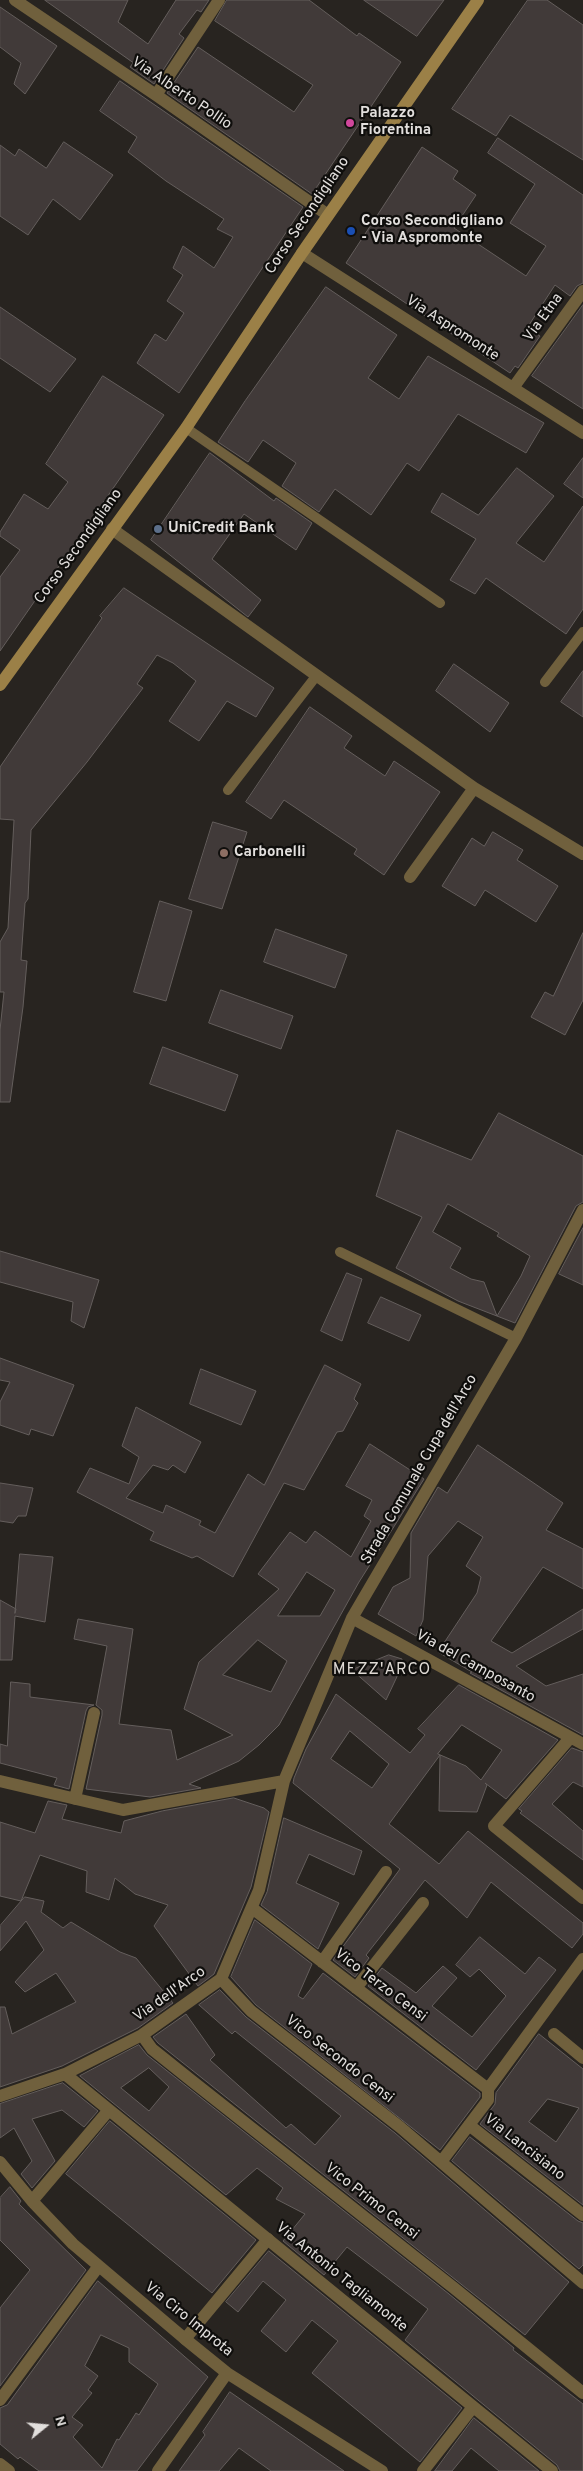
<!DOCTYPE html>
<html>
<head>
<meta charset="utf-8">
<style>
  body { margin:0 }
  #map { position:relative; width:583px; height:2471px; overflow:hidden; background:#282420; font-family:Overpass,sans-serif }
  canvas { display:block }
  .north { position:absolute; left:20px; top:2401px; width:50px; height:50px; -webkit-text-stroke:4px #0f0e0c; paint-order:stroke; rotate:73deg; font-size:14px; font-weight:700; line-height:20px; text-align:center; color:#e2dfdd }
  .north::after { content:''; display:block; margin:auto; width:18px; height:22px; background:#e2dfdd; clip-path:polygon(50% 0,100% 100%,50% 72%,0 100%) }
</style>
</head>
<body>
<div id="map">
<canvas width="583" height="2471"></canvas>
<div class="north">N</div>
</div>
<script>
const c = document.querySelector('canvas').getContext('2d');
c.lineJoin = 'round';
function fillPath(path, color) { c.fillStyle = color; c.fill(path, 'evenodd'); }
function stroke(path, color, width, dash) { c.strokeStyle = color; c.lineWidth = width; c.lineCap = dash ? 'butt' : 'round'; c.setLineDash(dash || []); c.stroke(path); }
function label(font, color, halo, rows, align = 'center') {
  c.font = font + ' Overpass,sans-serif'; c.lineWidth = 4.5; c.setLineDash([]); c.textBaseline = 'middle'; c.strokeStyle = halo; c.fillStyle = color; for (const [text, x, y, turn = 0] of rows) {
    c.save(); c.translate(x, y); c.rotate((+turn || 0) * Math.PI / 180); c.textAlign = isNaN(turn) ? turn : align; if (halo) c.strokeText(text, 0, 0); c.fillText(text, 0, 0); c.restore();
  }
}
const building = new Path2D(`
  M 45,0 L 128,0 L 118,22 L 148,44 L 176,0 L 209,0 L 201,12 L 197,10 L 179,34 L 184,38 L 154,84 L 130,67 L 133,63 Z
  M 227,0 L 309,0 L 357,36 L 359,33 L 401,62 L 312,194 L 167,93 L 198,47 L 294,112 L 313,85 L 215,21 Z
  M 364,0 L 444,0 L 417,36 Z
  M 528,0 L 547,0 L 583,25 L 583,160 L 510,115 L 496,136 L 452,109 Z
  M 0,7 L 57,46 L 25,94 L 14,84 L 21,63 L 0,47 Z
  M 120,81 L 303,207 L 179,393 L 137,363 L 155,334 L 166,341 L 184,313 L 167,301 L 183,275 L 173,268 L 183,246 L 214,268 L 233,237 L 217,229 L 224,219 L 166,181 L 128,152 L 137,137 L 100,111 Z
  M 498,138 L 583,195 L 583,283 L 577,286 L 570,296 L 555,285 L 527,328 L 540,336 L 518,368 L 515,366 L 510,373 L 346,263 L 422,147 L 458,171 L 453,179 L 476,195 L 454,228 L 526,276 L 546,246 L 510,223 L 535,184 L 488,153 Z
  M 64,142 L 113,175 L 80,220 L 53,199 L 28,235 L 0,216 L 0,145 L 15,156 L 19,149 L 46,168 Z
  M 326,287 L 397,335 L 368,378 L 399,399 L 428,356 L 544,423 L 526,453 L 458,414 L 419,471 L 407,463 L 371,515 L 335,489 L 319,512 L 282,486 L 296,463 L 263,440 L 248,462 L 218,442 L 245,401 Z
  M 583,305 L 583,409 L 532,376 Z
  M 0,307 L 76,359 L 50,392 L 0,358 Z
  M 103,376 L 164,415 L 0,651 L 0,577 L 20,550 L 0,536 L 0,532 L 24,494 L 48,509 L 68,482 L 46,464 Z
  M 210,453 L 274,501 L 276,498 L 312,523 L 296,550 L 244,514 L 212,559 L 261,600 L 248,617 L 151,540 Z
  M 583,458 L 583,498 L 564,484 Z
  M 517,468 L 554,496 L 516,543 L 544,562 L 583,506 L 583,609 L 566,634 L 486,578 L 475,594 L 450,580 L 476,539 L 431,512 L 442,493 L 478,515 Z
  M 124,588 L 274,688 L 256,717 L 227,701 L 199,741 L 169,721 L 196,681 L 173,663 L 157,655 L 137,684 L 143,688 L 87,762 L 31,830 L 28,899 L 25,903 L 21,960 L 27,961 L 23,1007 L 10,1102 L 0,1102 L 0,1030 L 4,992 L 0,992 L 0,942 L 8,928 L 14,820 L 0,819 L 0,767 L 102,618 L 100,616 Z
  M 454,664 L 509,703 L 490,732 L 436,691 Z
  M 583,671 L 583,717 L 561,702 Z
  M 310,707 L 352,736 L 344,748 L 385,776 L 394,761 L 440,792 L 384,875 L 354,854 L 357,849 L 284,800 L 271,819 L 246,802 Z
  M 213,822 L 247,832 L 222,909 L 189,899 Z
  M 493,832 L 523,850 L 517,860 L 558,886 L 536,922 L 485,890 L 475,906 L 442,886 L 472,838 L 484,846 Z
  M 160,901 L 192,911 L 166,1001 L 134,992 Z
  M 276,929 L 347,955 L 335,988 L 264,962 Z
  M 583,933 L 583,1000 L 565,1035 L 531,1017 L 545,992 L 553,996 Z
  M 221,990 L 293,1016 L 281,1049 L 209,1023 Z
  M 163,1047 L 238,1075 L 225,1111 L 150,1084 Z
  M 499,1113 L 583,1156 L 583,1202 L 576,1206 L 515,1323 L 458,1301 L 396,1268 L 422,1217 L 376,1196 L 397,1130 L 471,1160 ZM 448,1204 L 499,1233 L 497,1236 L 530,1256 L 521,1276 L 497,1316 L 484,1282 L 471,1279 L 450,1268 L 461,1248 L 433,1232 Z
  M 583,1228 L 583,1285 L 559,1274 Z
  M 0,1251 L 99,1280 L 84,1328 L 71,1321 L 73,1302 L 0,1282 Z
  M 347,1273 L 362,1279 L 342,1341 L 321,1331 Z
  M 381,1297 L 421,1315 L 409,1341 L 368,1323 Z
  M 0,1358 L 74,1385 L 53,1436 L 31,1429 L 29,1435 L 0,1425 L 0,1402 L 10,1382 L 0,1380 Z
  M 325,1365 L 361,1384 L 354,1399 L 358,1403 L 343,1431 L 337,1432 L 304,1490 L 284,1483 L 233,1577 L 197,1556 L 192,1558 L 150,1540 L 154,1532 L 77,1492 L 90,1468 L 129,1484 L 139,1457 L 122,1446 L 136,1407 L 201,1442 L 185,1473 L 173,1465 L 168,1470 L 153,1465 L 126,1498 L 163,1513 L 166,1505 L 201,1521 L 199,1525 L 215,1533 L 248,1474 L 264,1485 Z
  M 201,1369 L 256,1391 L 241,1425 L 190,1404 Z
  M 370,1444 L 424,1479 L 359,1582 L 279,1725 L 259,1745 L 239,1761 L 189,1784 L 201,1788 L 150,1797 L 86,1789 L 102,1715 L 102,1710 L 96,1705 L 107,1646 L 74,1639 L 78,1619 L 133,1629 L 119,1724 L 171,1730 L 177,1760 L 233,1735 L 184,1709 L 199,1662 L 279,1589 L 258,1574 L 290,1532 L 306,1543 L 315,1531 L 351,1557 L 371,1521 L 364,1516 L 372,1500 L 346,1486 ZM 307,1572 L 335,1590 L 320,1616 L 278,1616 ZM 258,1640 L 287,1661 L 271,1692 L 223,1675 Z
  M 478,1445 L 563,1503 L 546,1530 L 583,1549 L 583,1589 L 543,1567 L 491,1641 L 512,1653 L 583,1609 L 583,1629 L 516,1666 L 546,1686 L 583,1674 L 583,1735 L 470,1673 L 472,1672 L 438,1652 L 477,1593 L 481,1577 L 466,1566 L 483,1537 L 458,1521 L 428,1556 L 423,1620 L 416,1636 L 378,1614 L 393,1587 L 410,1578 L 411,1533 L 438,1487 L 447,1493 Z
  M 0,1483 L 33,1488 L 26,1516 L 18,1516 L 13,1523 L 0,1521 Z
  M 20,1554 L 53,1557 L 45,1622 L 15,1616 L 12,1660 L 0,1660 L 0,1600 L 16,1609 L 15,1613 Z
  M 389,1655 L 402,1659 L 402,1666 L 386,1700 L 352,1670 Z
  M 11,1682 L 30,1684 L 30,1697 L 94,1705 L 88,1707 L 86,1711 L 69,1789 L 54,1785 L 57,1778 L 0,1763 L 0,1744 L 7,1746 Z
  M 459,1685 L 558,1740 L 506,1799 L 485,1783 L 487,1785 L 477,1812 L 439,1811 L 440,1755 L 389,1824 L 439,1864 L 468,1831 L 583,1923 L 583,1934 L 572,1948 L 491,1882 L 467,1918 L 425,1880 L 366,1955 L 369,1958 L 355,1977 L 333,1960 L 400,1869 L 293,1783 L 294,1778 L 306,1749 L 336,1694 L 410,1753 L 425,1735 L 418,1729 ZM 462,1725 L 502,1750 L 481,1780 L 466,1766 L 438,1754 ZM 350,1731 L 389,1764 L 372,1788 L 331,1759 Z
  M 572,1748 L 583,1752 L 583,1787 L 573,1782 L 552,1804 L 583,1831 L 583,1860 L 520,1813 L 522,1811 L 519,1809 Z
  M 234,1798 L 264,1808 L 269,1812 L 251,1887 L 214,1974 L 198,1986 L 154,1926 L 168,1905 L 135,1894 L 115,1878 L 109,1900 L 86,1892 L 87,1871 L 40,1855 L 21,1901 L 0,1896 L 0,1822 L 35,1833 L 48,1801 L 67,1805 L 62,1819 L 121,1833 L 124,1821 L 162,1811 Z
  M 284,1818 L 362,1851 L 354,1875 L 309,1854 L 296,1883 L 339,1903 L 318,1949 L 261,1905 L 267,1892 Z
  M 25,1897 L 44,1901 L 41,1912 L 63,1928 L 71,1922 L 120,1952 L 136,1958 L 173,2003 L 138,2028 L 62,2066 L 0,2087 L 0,2007 L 5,2007 L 12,2034 L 76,2002 L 56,1973 L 25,1992 L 15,1982 L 44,1950 L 26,1921 L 0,1951 L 0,1926 Z
  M 255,1920 L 312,1964 L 298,1996 L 303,1999 L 323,1973 L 480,2093 L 480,2097 L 440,2150 L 256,2005 L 231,1977 Z
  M 480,1937 L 525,1974 L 539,1957 L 556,1970 L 476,2070 L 368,1986 L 382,1968 L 416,1993 L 443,1966 L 457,1978 L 432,2006 L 472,2037 L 506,1996 L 479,1969 L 470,1977 L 456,1965 Z
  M 220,1990 L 246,2017 L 395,2133 L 569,2282 L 525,2335 L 158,2043 L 153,2037 L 186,2014 L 215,2055 L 210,2060 L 286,2128 L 291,2124 L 315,2145 L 341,2116 L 235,2031 L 232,2034 L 199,2005 Z
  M 539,2034 L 583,2069 L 583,2205 L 480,2124 L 495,2104 L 496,2093 ZM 548,2099 L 579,2108 L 556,2142 L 529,2122 Z
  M 139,2045 L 147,2055 L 449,2294 L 514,2348 L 513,2350 L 583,2404 L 583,2471 L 560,2471 L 557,2465 L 405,2340 L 428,2309 L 347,2247 L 324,2275 L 283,2241 L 305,2214 L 276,2199 L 283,2188 L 257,2168 L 226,2195 L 80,2076 ZM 149,2068 L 169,2087 L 149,2111 L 121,2088 Z
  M 63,2083 L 98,2111 L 84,2127 L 62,2110 L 32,2119 L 55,2161 L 32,2188 L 21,2174 L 32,2161 L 14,2128 L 0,2138 L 0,2104 Z
  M 110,2121 L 256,2240 L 212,2293 L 66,2174 Z
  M 470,2137 L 578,2221 L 583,2223 L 583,2265 L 579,2269 L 452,2161 Z
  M 10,2187 L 21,2201 L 19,2204 L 86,2270 L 0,2386 L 0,2308 L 30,2270 L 0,2240 L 0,2198 Z
  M 269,2251 L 462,2408 L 420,2462 L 312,2373 L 338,2341 L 312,2320 L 286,2352 L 261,2331 L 286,2300 L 263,2281 L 238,2312 L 226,2302 Z
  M 98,2281 L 208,2377 L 137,2471 L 39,2471 L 20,2457 L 18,2459 L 0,2444 L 0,2408 L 7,2405 ZM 101,2335 L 129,2348 L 129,2362 L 158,2384 L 139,2415 L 136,2413 L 119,2440 L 117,2439 L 102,2468 L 73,2437 L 83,2425 L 72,2417 L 92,2393 L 88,2390 L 98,2376 L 85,2366 Z
  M 230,2392 L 344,2471 L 271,2471 L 239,2448 L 219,2471 L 179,2471 L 205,2435 L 203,2432 Z
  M 474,2418 L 539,2471 L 499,2471 L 471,2448 L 452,2471 L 435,2471 Z`);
const service = new Path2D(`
  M 186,428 L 440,603
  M 545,682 L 583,632
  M 228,790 L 317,675
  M 340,1252 L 516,1338`);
const pedestrian = new Path2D(`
  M 185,2339 L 268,2239`);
const minor = new Path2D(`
  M 15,0 L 156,95 L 328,215
  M 156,95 L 219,0
  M 302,253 L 583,433
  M 513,388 L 583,291
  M 112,529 L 474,788 L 583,854
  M 410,877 L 474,788
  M 352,1618 L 583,1744
  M 570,1738 L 494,1826 L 583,1898
  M 0,1781 L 123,1810 L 284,1781
  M 75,1799 L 94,1713
  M 252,1908 L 488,2089
  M 322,1962 L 386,1872
  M 221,1979 L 251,2011 L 400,2127 L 583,2283
  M 356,1988 L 423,1903
  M 554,2034 L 583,2058
  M 142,2035 L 152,2049 L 192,2081 L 454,2288 L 583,2393
  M 65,2074 L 552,2471
  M 488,2089 L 583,1959
  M 0,2096 L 65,2074 L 142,2035 L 221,1979 L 259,1890 L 284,1781 L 352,1618 L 516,1338 L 583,1210
  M 469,2125 L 583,2215
  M 0,2162 L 32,2201 L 73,2244 L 185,2339 L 227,2373 L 382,2471
  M 441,2162 L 488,2100 L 488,2089
  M 32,2201 L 109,2110
  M 0,2400 L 98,2267
  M 0,2464 L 9,2471
  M 158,2471 L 227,2373
  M 423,2471 L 473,2407`);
const secondary = new Path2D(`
  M 0,685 L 186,428 L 302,253 L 478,0`);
const markers = [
  [350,123,5,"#d1479c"],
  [351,231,5,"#1a4fb4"],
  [158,529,5,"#5c6f8a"],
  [224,853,5,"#8d6e63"]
];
const streetNames = [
  ["Via Alberto Pollio",181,94,34],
  ["Corso Secondigliano",308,216,-56],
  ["Via Etna",544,318,-54],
  ["Via Aspromonte",452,329,33],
  ["Corso Secondigliano",79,547,-54],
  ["Strada Comunale Cupa dell'Arco",420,1470,-60],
  ["Via del Camposanto",475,1667,29],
  ["Vico Terzo Censi",380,1986,37],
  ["Via dell'Arco",170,1995,-35],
  ["Vico Secondo Censi",339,2060,38],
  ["Via Lancisiano",524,2148,38],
  ["Vico Primo Censi",371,2202,38],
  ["Via Antonio Tagliamonte",341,2278,39],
  ["Via Ciro Improta",188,2320,39]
];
const poiNames = [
  ["Palazzo",360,114],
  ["Fiorentina",360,131],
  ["Corso Secondigliano",361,222],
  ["- Via Aspromonte",361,239],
  ["UniCredit Bank",168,529],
  ["Carbonelli",234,853]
];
const neighbourhoodNames = [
  ["MEZZ'ARCO",382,1671]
];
fillPath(building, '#413a39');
stroke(building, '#645e5c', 1);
stroke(service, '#70603d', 10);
stroke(pedestrian, '#70603d', 12);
stroke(minor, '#70603d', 12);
stroke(secondary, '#9b8047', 12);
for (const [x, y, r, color] of markers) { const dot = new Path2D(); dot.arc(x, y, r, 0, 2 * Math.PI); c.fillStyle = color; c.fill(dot); stroke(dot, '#0f0e0c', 2); }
label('15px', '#e2dfdd', '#0f0e0c', streetNames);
label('bold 15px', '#e2dfdd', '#0f0e0c', poiNames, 'left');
c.letterSpacing = '1px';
label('16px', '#ded9d4', '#0f0e0c', neighbourhoodNames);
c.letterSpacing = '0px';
</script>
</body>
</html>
